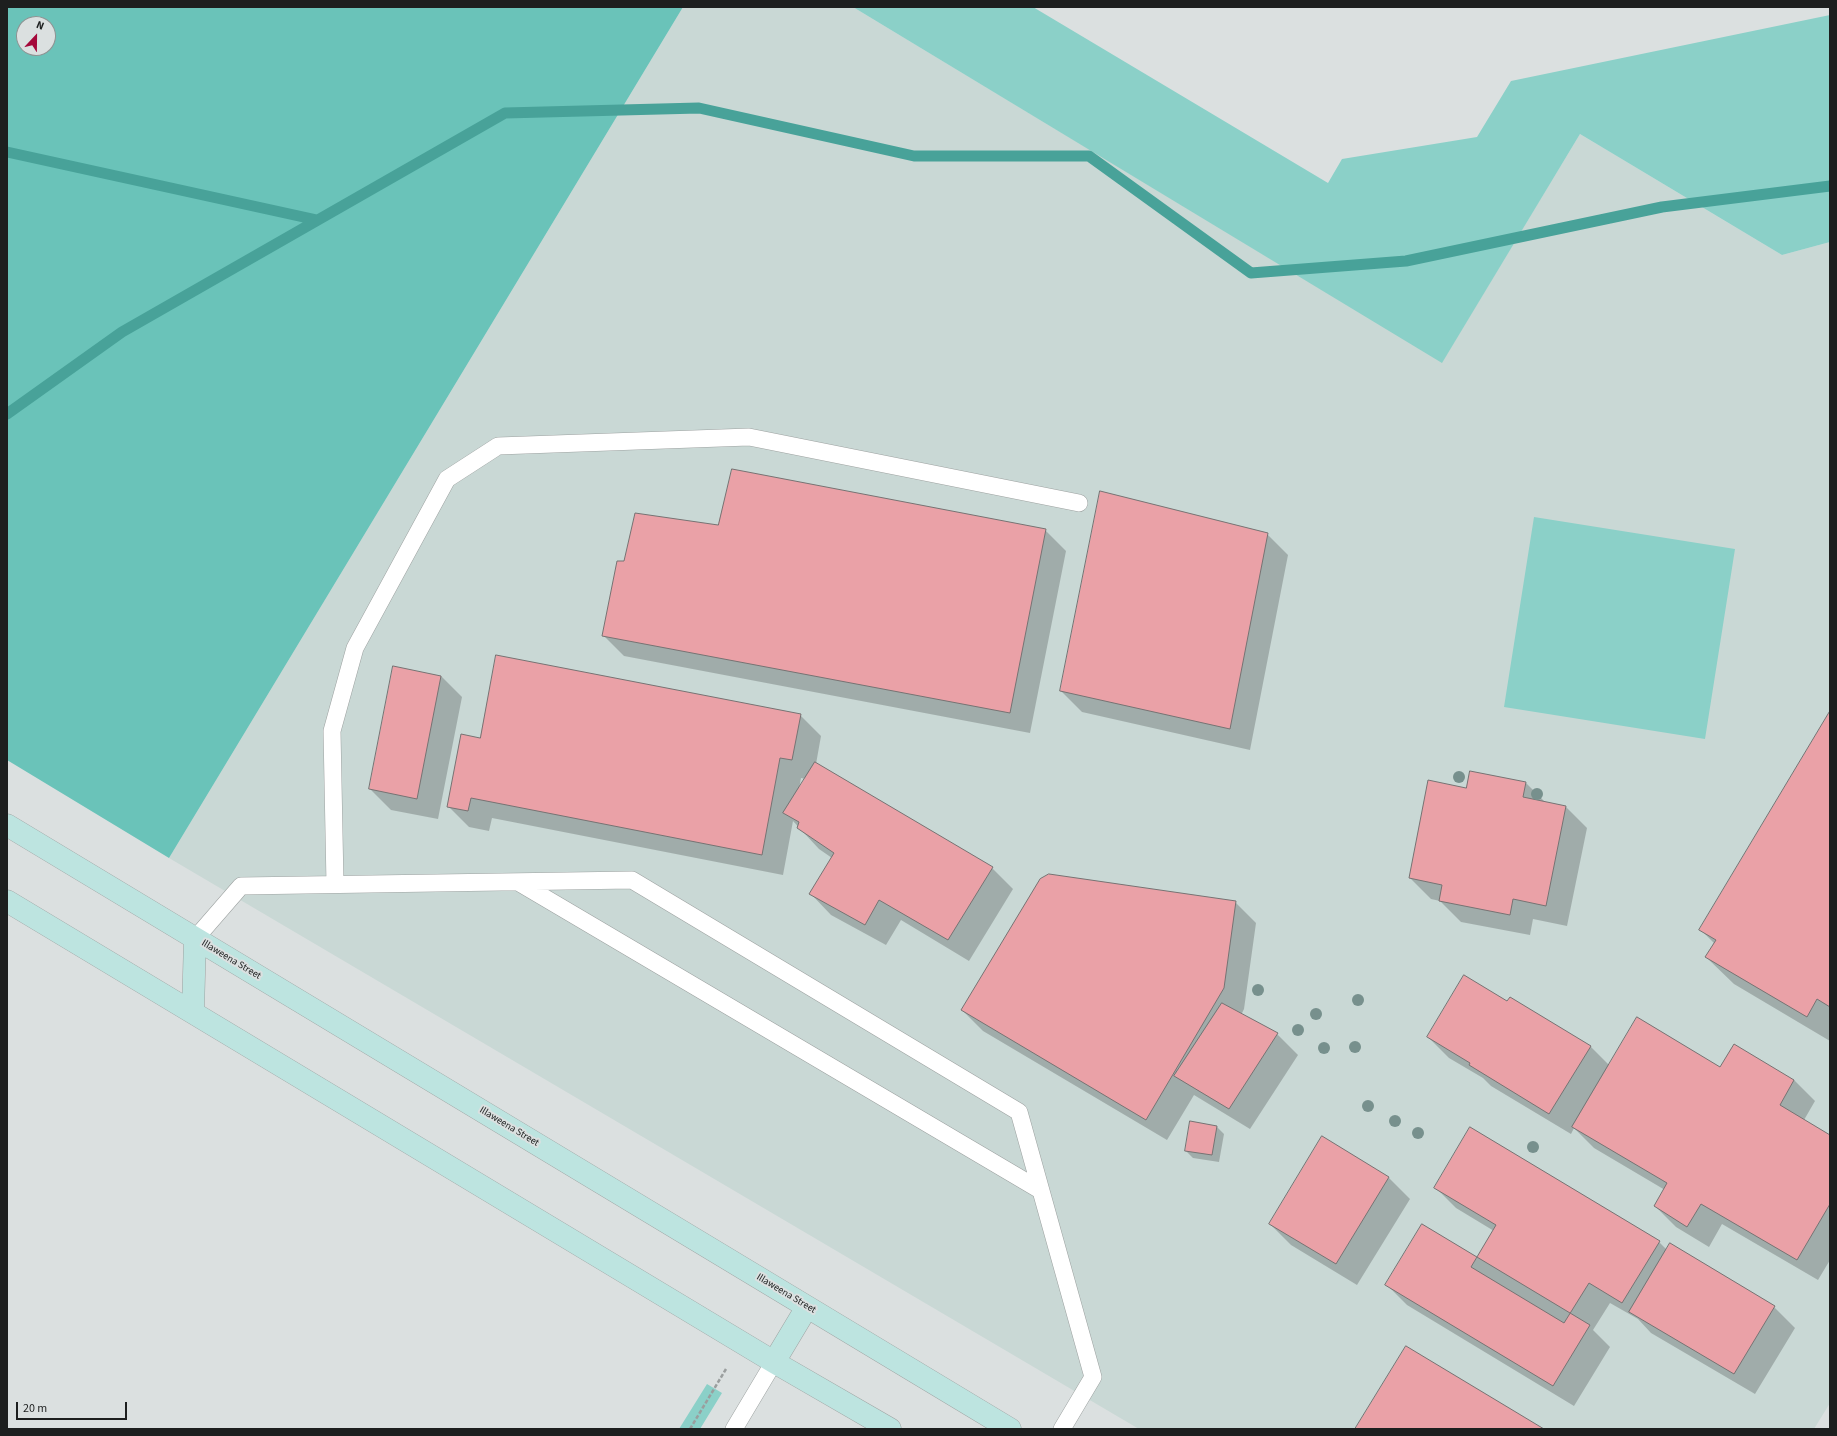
<!DOCTYPE html>
<html>
<head>
<meta charset="utf-8">
<style>
  body { margin:0 }
  #map { position:relative; width:1837px; height:1436px; overflow:hidden; background:#dbe0e0; font-family:"Source Sans 3",sans-serif }
  canvas { display:block }
  .frame { position:absolute; inset:0; border:8px solid #1d1f1f; pointer-events:none }
  .north { position:absolute; left:16px; top:16px; width:40px; height:40px; box-sizing:border-box; background:#dbe0e0; border:1px solid #8f9393; border-radius:50%; rotate:22deg; font-size:11px; font-weight:700; line-height:16px; text-align:center; color:#1d1f1f }
  .north::after { content:''; display:block; margin:auto; width:14px; height:18px; background:#a4083a; clip-path:polygon(50% 0,100% 100%,50% 72%,0 100%) }
  .scale { position:absolute; left:16px; top:1402px; width:111px; height:18px; box-sizing:border-box; border:2px solid #1d1f1f; border-top:0; padding-left:5px; font-size:12px; line-height:14px; white-space:nowrap; color:#1d1f1f; -webkit-text-stroke:3px #dbe0e0; paint-order:stroke }
</style>
</head>
<body>
<div id="map">
<canvas width="1837" height="1436"></canvas>
<div class="frame"></div>
<div class="north">N</div>
<div class="scale">20 m</div>
</div>
<script>
const c = document.querySelector('canvas').getContext('2d');
c.lineJoin = 'round';
function fillPath(path, color) { c.fillStyle = color; c.fill(path, 'evenodd'); }
function stroke(path, color, width, dash) { c.strokeStyle = color; c.lineWidth = width; c.lineCap = dash ? 'butt' : 'round'; c.setLineDash(dash || []); c.stroke(path); }
function label(font, color, halo, rows, align = 'center') {
  c.font = font + ' "Source Sans 3",sans-serif'; c.lineWidth = 4; c.setLineDash([]); c.textBaseline = 'middle'; c.strokeStyle = halo; c.fillStyle = color; for (const [text, x, y, turn = 0] of rows) {
    c.save(); c.translate(x, y); c.rotate((+turn || 0) * Math.PI / 180); c.textAlign = isNaN(turn) ? turn : align; if (halo) c.strokeText(text, 0, 0); c.fillText(text, 0, 0); c.restore();
  }
}
const built = new Path2D(`
  M 683,7 L 853,7 L 1442,362 L 1580,134 L 1782,255 L 1830,242 L 1830,1403 L 1814,1429 L 1139,1429 L 169,858 Z`);
const green = new Path2D(`
  M 853,7 L 1033,7 L 1328,183 L 1342,159 L 1477,137 L 1511,81 L 1830,15 L 1830,242 L 1782,255 L 1580,134 L 1442,363 Z
  M 1534,517 L 1735,549 L 1705,739 L 1504,707 Z
  M 707,1384 L 722,1393 L 700,1429 L 679,1429 Z`);
const forest = new Path2D(`
  M 7,7 L 683,7 L 169,858 L 7,760 ZM 24,24 L 48,24 L 48,48 L 24,48 Z`);
const shadow = new Path2D(`
  M 1045,530 L 1066,551 L 1030,733 L 624,656 L 603,635 L 625,562 Z
  M 1267,534 L 1288,555 L 1250,750 L 1082,712 L 1061,691 Z
  M 441,676 L 462,697 L 438,819 L 391,810 L 370,789 Z
  M 1830,713 L 1830,1041 L 1734,984 L 1706,957 L 1714,943 L 1700,929 Z
  M 800,715 L 821,736 L 816,764 L 992,868 L 1013,889 L 969,961 L 901,920 L 886,945 L 831,915 L 811,894 L 832,858 L 819,849 L 793,821 L 783,875 L 492,818 L 489,831 L 469,827 L 448,806 L 481,739 ZM 801,778 L 806,779 L 799,789 Z
  M 1471,772 L 1526,783 L 1546,803 L 1566,807 L 1587,828 L 1567,926 L 1533,919 L 1530,935 L 1461,922 L 1440,901 L 1431,899 L 1410,878 L 1467,789 Z
  M 1235,902 L 1256,923 L 1244,1009 L 1241,1015 L 1277,1034 L 1298,1055 L 1250,1129 L 1194,1095 L 1167,1140 L 983,1031 L 962,1010 Z
  M 1508,1002 L 1590,1046 L 1610,1066 L 1721,1068 L 1794,1080 L 1815,1101 L 1804,1120 L 1830,1136 L 1830,1260 L 1818,1280 L 1722,1224 L 1709,1247 L 1676,1227 L 1655,1206 L 1665,1190 L 1594,1148 L 1574,1128 L 1571,1134 L 1491,1086 L 1483,1078 L 1449,1058 L 1428,1037 Z
  M 1217,1127 L 1224,1134 L 1219,1162 L 1193,1158 L 1186,1151 Z
  M 1389,1178 L 1410,1199 L 1357,1285 L 1291,1245 L 1270,1224 Z
  M 1435,1187 L 1659,1242 L 1667,1250 L 1774,1307 L 1795,1328 L 1755,1394 L 1651,1333 L 1638,1319 L 1610,1303 L 1593,1330 L 1610,1347 L 1574,1406 L 1407,1305 L 1386,1284 L 1477,1258 L 1494,1231 L 1456,1208 Z`);
const stream = new Path2D(`
  M 7,152 L 317,220
  M 7,414 L 122,332 L 505,113 L 699,108 L 914,156 L 1089,156 L 1251,273 L 1406,261 L 1662,207 L 1830,186`);
const building = new Path2D(`
  M 732,469 L 1046,529 L 1010,713 L 602,636 L 617,561 L 624,561 L 635,513 L 718,525 Z
  M 1100,491 L 1268,533 L 1230,729 L 1060,691 Z
  M 496,655 L 801,714 L 792,760 L 780,758 L 762,855 L 471,798 L 468,811 L 447,807 L 461,734 L 480,738 Z
  M 393,666 L 441,676 L 417,799 L 369,789 Z
  M 1830,711 L 1830,1007 L 1817,999 L 1807,1017 L 1705,957 L 1716,940 L 1699,930 Z
  M 815,762 L 993,867 L 948,940 L 879,900 L 865,925 L 809,894 L 834,853 L 797,828 L 799,822 L 783,813 Z
  M 1470,771 L 1526,782 L 1523,797 L 1566,806 L 1546,906 L 1513,899 L 1510,915 L 1439,901 L 1442,885 L 1409,878 L 1428,780 L 1466,788 Z
  M 1049,874 L 1236,901 L 1224,988 L 1146,1120 L 961,1010 L 1040,879 Z
  M 1464,975 L 1507,1001 L 1510,997 L 1591,1046 L 1549,1114 L 1469,1065 L 1470,1063 L 1427,1037 Z
  M 1222,1003 L 1278,1033 L 1229,1109 L 1174,1076 Z
  M 1637,1017 L 1720,1067 L 1734,1044 L 1794,1080 L 1780,1105 L 1830,1135 L 1830,1204 L 1797,1260 L 1701,1204 L 1687,1227 L 1654,1206 L 1667,1183 L 1572,1127 Z
  M 1190,1121 L 1217,1126 L 1212,1155 L 1185,1151 Z
  M 1470,1127 L 1660,1241 L 1622,1303 L 1589,1283 L 1564,1323 L 1471,1267 L 1496,1225 L 1434,1188 Z
  M 1322,1136 L 1389,1177 L 1336,1264 L 1269,1224 Z
  M 1422,1224 L 1590,1325 L 1553,1386 L 1385,1285 Z
  M 1670,1243 L 1775,1306 L 1734,1374 L 1629,1312 Z
  M 1406,1346 L 1544,1429 L 1355,1429 Z`);
const path = new Path2D(`
  M 690,1429 L 726,1369`);
const lane = new Path2D(`
  M 518,882 L 1040,1190
  M 335,884 L 332,731 L 355,648 L 447,479 L 498,446 L 749,437 L 1079,503
  M 195,939 L 241,886 L 632,880 L 1019,1112 L 1093,1377 L 1062,1429
  M 734,1429 L 774,1362`);
const secondary = new Path2D(`
  M 7,825 L 1010,1429
  M 7,901 L 774,1362 L 890,1429
  M 193,1011 L 195,939
  M 774,1362 L 807,1307`);
const trees = [
  [1459,777],
  [1537,794],
  [1258,990],
  [1358,1000],
  [1316,1014],
  [1298,1030],
  [1355,1047],
  [1324,1048],
  [1368,1106],
  [1395,1121],
  [1418,1133],
  [1533,1147]
];
const streetNames = [
  ["Illaweena Street",231,960,31],
  ["Illaweena Street",509,1127,31],
  ["Illaweena Street",786,1294,31]
];
fillPath(built, '#c9d8d5');
fillPath(green, '#8bd0c8');
fillPath(forest, '#6ac3b9');
fillPath(shadow, '#0003');
stroke(stream, '#48a299', 11);
fillPath(building, '#eaa1a7');
stroke(building, '#777373', 1);
stroke(lane, '#9da2a1', 18);
stroke(secondary, '#9da2a1', 23);
stroke(path, '#9a9e9e', 2.5, [4, 2]);
stroke(lane, '#fff', 17);
stroke(secondary, '#bde4e0', 22);
c.fillStyle = '#77908d';
for (const [x, y] of trees) { c.beginPath(); c.arc(x, y, 6, 0, 2 * Math.PI); c.fill(); }
label('10px', '#1d1f1f', '#dbe0e0', streetNames);
</script>
</body>
</html>
